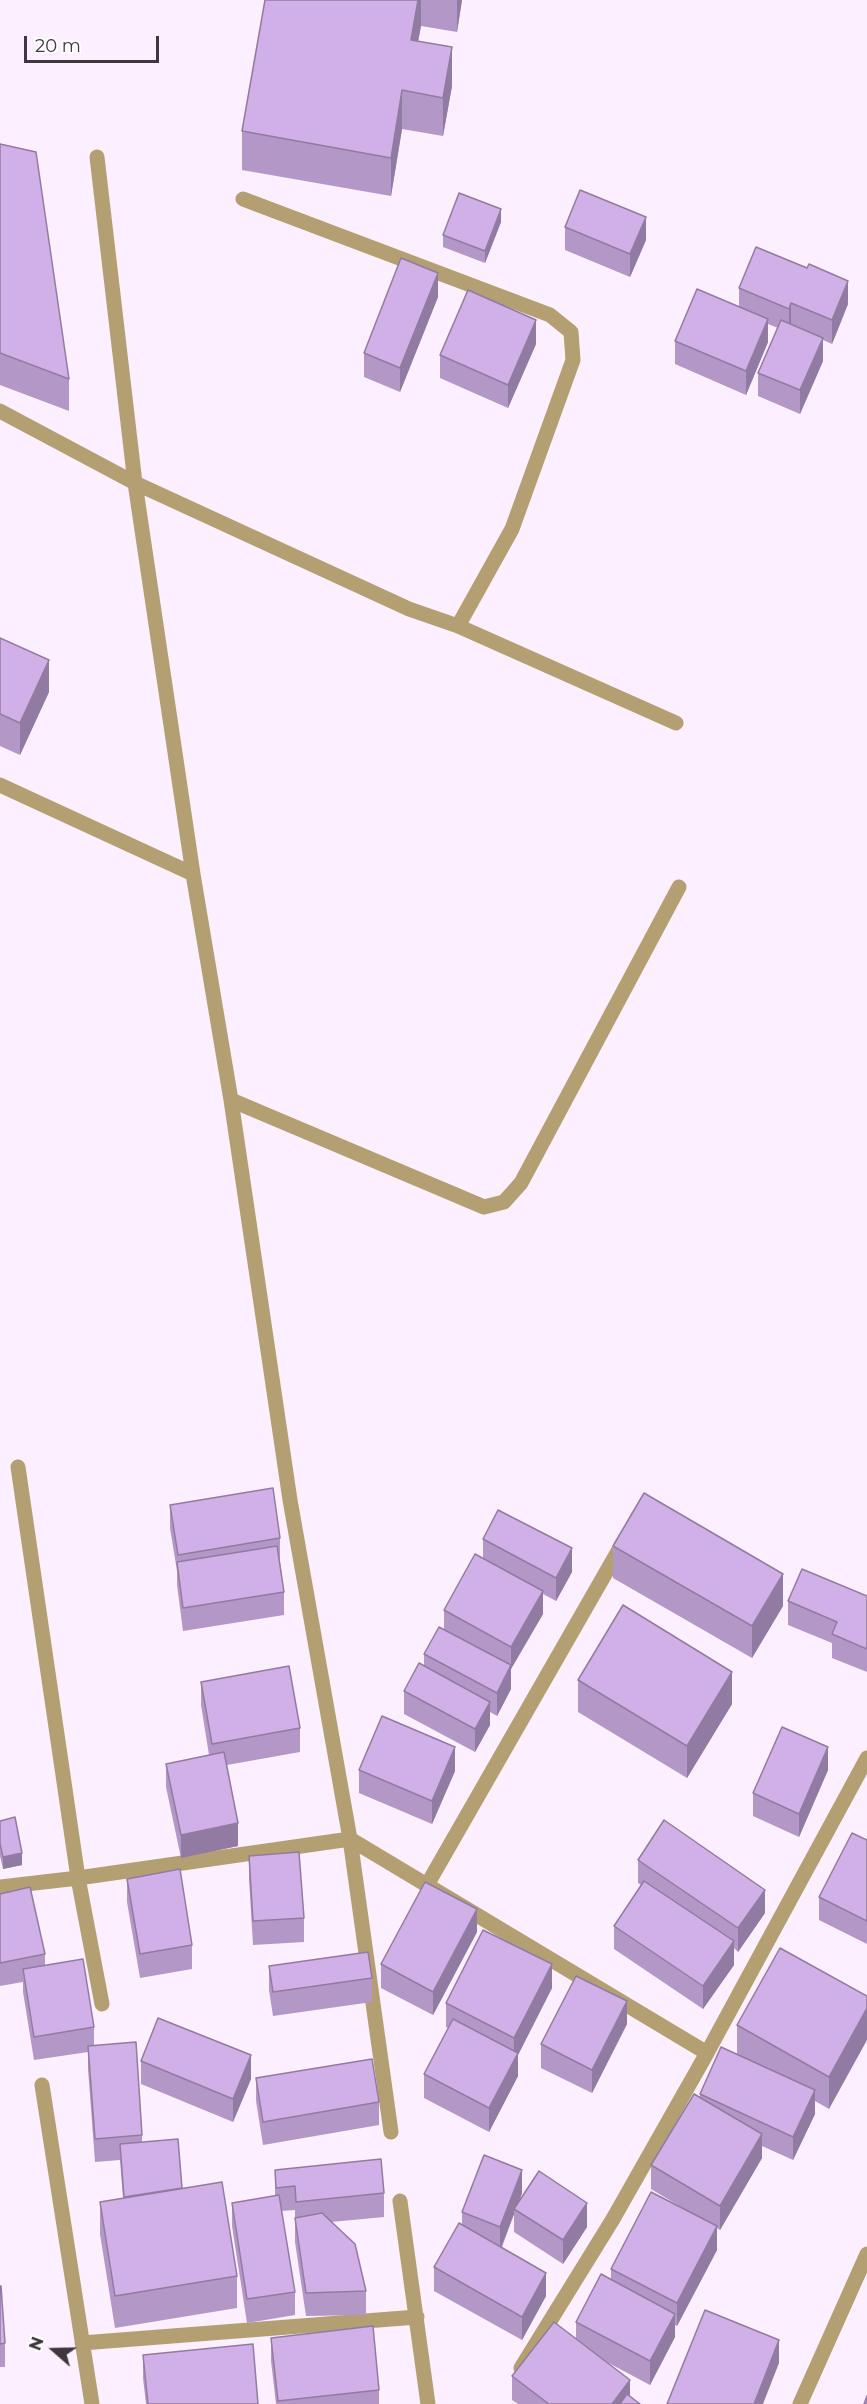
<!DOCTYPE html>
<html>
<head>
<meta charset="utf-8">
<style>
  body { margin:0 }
  #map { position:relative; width:867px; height:2404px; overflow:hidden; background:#fcefff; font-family:Montserrat,sans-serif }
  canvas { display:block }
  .north { position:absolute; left:24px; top:2320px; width:60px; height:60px; -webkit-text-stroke:4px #fff; paint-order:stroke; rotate:290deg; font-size:16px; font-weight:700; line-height:24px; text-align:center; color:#3e373f }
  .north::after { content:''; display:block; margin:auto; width:21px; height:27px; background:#3e373f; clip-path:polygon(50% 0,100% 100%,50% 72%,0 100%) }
  .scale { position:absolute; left:24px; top:36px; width:135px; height:27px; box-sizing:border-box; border:3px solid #3e373f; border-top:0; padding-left:8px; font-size:18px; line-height:21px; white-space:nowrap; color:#3e373f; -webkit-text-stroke:4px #fff; paint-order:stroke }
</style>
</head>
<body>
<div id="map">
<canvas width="867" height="2404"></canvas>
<div class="north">N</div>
<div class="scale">20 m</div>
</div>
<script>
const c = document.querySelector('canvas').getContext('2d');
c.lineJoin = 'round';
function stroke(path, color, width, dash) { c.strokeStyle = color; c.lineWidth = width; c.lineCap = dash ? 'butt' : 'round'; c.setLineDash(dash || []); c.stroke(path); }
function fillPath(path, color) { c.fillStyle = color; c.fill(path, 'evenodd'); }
const street = new Path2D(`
  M 97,157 L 135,483 L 193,874 L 231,1100 L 290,1500 L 350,1839 L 707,2053 L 867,1758
  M 0,411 L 135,483 L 409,609 L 458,626 L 512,529 L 573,360 L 571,332 L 550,315 L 243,199
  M 458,626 L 676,723
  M 0,785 L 193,874
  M 231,1100 L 484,1207 L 504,1202 L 521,1183 L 679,887
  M 18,1467 L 78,1878 L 102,2004
  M 427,1885 L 624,1541
  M 0,1887 L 78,1878 L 350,1839 L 391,2132
  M 42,2085 L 92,2404
  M 400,2201 L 428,2404
  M 82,2343 L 417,2317
  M 521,2368 L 613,2219 L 707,2053
  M 800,2404 L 867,2254`);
const wall = new Path2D(`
  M 265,0 L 462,0 L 457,32 L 421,26 L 418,41 L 452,86 L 443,136 L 402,129 L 391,196 L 242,170 L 242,131 Z
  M 0,144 L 69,379 L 69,411 L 0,385 Z
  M 501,222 L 485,263 L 443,247 L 443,235 Z
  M 565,227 L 646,240 L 630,277 L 565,250 Z
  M 739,288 L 848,304 L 832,344 L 823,340 L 823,361 L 800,414 L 758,396 L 758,373 L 778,328 L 768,324 L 768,342 L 746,395 L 675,364 L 675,341 L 739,306 Z
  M 438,297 L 400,392 L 364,377 L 364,353 Z
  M 536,344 L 508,408 L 440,378 L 440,355 Z
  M 0,638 L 49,692 L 20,755 L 0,746 Z
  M 170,1505 L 280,1538 L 280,1561 L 284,1592 L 284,1615 L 183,1631 L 177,1585 L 177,1571 L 170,1528 Z
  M 483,1539 L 572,1572 L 556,1601 L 543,1594 L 543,1614 L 511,1669 L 511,1689 L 497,1716 L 490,1712 L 490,1725 L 475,1752 L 404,1714 L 404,1691 L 424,1667 L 424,1654 L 444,1630 L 444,1610 L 483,1558 Z
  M 613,1546 L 783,1606 L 752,1658 L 613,1578 Z
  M 867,1596 L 867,1672 L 832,1658 L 832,1643 L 788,1625 L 788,1601 Z
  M 578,1680 L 732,1704 L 687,1778 L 578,1712 Z
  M 201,1682 L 300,1728 L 300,1752 L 227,1765 L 238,1846 L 181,1858 L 166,1787 L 166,1764 L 209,1755 L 201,1705 Z
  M 359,1770 L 455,1771 L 432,1824 L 359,1793 Z
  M 828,1770 L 799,1837 L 753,1816 L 753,1793 Z
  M 0,1821 L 22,1865 L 3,1869 L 0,1856 Z
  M 867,1840 L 867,1944 L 819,1920 L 819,1897 Z
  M 249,1856 L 304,1918 L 304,1942 L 253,1945 L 249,1879 Z
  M 638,1860 L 765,1913 L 738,1952 L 734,1948 L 734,1965 L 703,2009 L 614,1949 L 614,1926 L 641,1885 L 638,1883 Z
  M 127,1879 L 192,1945 L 192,1969 L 140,1978 L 127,1902 Z
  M 0,1894 L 45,1954 L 45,1965 L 94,2027 L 94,2045 L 142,2135 L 142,2142 L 182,2188 L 237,2276 L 237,2308 L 115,2328 L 100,2234 L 100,2202 L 123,2198 L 120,2160 L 95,2162 L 88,2069 L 88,2052 L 34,2060 L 23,1992 L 23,1982 L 0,1986 Z
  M 477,1932 L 433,2015 L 381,1988 L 381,1964 Z
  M 269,1966 L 372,1978 L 372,2002 L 273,2016 L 269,1990 Z
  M 552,1988 L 518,2055 L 518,2076 L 489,2132 L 424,2098 L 424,2074 L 448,2028 L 446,2027 L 446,2003 Z
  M 867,1996 L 829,2109 L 815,2101 L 815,2114 L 793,2160 L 762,2146 L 762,2158 L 720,2230 L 717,2228 L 717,2250 L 677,2326 L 675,2325 L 675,2337 L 650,2385 L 603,2360 L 630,2396 L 640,2404 L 518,2404 L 512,2400 L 512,2376 L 576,2339 L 576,2322 L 611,2280 L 611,2269 L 696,2216 L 651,2189 L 651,2165 L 700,2098 L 700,2094 L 737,2054 L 737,2025 Z
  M 627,2024 L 592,2093 L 541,2068 L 541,2044 Z
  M 141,2061 L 251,2079 L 233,2122 L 141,2084 Z
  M 256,2078 L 379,2102 L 379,2125 L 263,2145 L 256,2101 Z
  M 275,2170 L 384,2193 L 384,2217 L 331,2222 L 366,2291 L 366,2315 L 306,2316 L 295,2242 L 295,2210 L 281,2211 L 295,2292 L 295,2315 L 247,2323 L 232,2226 L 232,2203 L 275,2196 Z
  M 522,2193 L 519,2202 L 587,2227 L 563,2264 L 514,2232 L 514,2214 L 502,2247 L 546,2296 L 522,2340 L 434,2291 L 434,2267 L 462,2224 L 462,2212 Z
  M 0,2286 L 5,2343 L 5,2367 L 0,2367 Z
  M 271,2338 L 379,2390 L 379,2404 L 276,2404 L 271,2361 Z
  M 143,2355 L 258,2404 L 146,2404 L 143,2378 Z`);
const shadedWall = new Path2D(`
  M 418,0 L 421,0 L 421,26 L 411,79 L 411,40 Z
  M 457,0 L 462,0 L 457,32 Z
  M 452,47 L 452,86 L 443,136 L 443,98 Z
  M 402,90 L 402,129 L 391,196 L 391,158 Z
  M 501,209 L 501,222 L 485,263 L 485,251 Z
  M 646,217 L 646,240 L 630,277 L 630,254 Z
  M 438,273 L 438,297 L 400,392 L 400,368 Z
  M 848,281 L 848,304 L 832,344 L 832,320 Z
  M 791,303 L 791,326 L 789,332 L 789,309 Z
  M 768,319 L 768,342 L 746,395 L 746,371 Z
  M 536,320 L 536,344 L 508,408 L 508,385 Z
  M 823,338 L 823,361 L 800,414 L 800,390 Z
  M 49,660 L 49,692 L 20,755 L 20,723 Z
  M 572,1548 L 572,1572 L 556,1601 L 556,1578 Z
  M 783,1574 L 783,1606 L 752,1658 L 752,1626 Z
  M 543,1591 L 543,1614 L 511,1669 L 511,1689 L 497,1716 L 497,1693 L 511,1666 L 511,1647 Z
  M 732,1672 L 732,1704 L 687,1778 L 687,1746 Z
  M 490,1702 L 490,1725 L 475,1752 L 475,1729 Z
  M 455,1747 L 455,1771 L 432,1824 L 432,1801 Z
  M 828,1747 L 828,1770 L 799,1837 L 799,1814 Z
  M 238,1823 L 238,1846 L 181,1858 L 181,1835 Z
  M 22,1853 L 22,1865 L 3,1869 L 3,1857 Z
  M 765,1890 L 765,1913 L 738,1952 L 738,1928 Z
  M 477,1909 L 477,1932 L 433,2015 L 433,1992 Z
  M 734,1941 L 734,1965 L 703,2009 L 703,1986 Z
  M 552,1964 L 552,1988 L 518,2055 L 518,2076 L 489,2132 L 489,2108 L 514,2060 L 514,2038 Z
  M 627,2001 L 627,2024 L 592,2093 L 592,2070 Z
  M 867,2008 L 867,2040 L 829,2109 L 829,2077 Z
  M 251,2055 L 251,2079 L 233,2122 L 233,2099 Z
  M 815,2090 L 815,2114 L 793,2160 L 793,2137 Z
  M 762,2134 L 762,2158 L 720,2230 L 720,2206 Z
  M 522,2170 L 522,2193 L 516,2210 L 514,2209 L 514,2214 L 500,2250 L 500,2227 Z
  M 587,2203 L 587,2227 L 563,2264 L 563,2240 Z
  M 717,2226 L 717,2250 L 677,2326 L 677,2303 Z
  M 546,2273 L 546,2296 L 522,2340 L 522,2317 Z
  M 675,2314 L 675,2337 L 650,2385 L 650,2361 Z
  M 779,2340 L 779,2363 L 763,2404 L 754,2404 Z
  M 630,2380 L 630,2404 L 612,2404 Z`);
const building = new Path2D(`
  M 265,0 L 418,0 L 411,40 L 452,47 L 443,98 L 402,90 L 391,158 L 242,131 Z
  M 0,144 L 36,152 L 69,379 L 0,353 Z
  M 580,190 L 646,217 L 630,254 L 565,227 Z
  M 459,193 L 501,209 L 485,251 L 443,235 Z
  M 756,247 L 807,268 L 809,264 L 848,281 L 832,320 L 791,303 L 789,309 L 739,288 Z
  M 401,258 L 438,273 L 400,368 L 364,353 Z
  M 697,289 L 768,319 L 746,371 L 675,341 Z
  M 468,290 L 536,320 L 508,385 L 440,355 Z
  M 781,320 L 823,338 L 800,390 L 758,373 Z
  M 0,638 L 49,660 L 20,723 L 0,714 Z
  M 273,1488 L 280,1538 L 178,1555 L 170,1505 Z
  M 644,1493 L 783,1574 L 752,1626 L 613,1546 Z
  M 498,1510 L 572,1548 L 556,1578 L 483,1539 Z
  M 277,1546 L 284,1592 L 183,1608 L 177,1562 Z
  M 475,1554 L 543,1591 L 511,1647 L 444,1610 Z
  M 802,1569 L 867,1596 L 867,1649 L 832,1634 L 837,1622 L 788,1601 Z
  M 623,1605 L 732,1672 L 687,1746 L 578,1680 Z
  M 439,1627 L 511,1665 L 497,1693 L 424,1654 Z
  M 419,1663 L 490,1702 L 475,1729 L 404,1691 Z
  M 289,1666 L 300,1728 L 212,1744 L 201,1682 Z
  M 382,1716 L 455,1747 L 432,1801 L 359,1770 Z
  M 782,1727 L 828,1747 L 799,1814 L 753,1793 Z
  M 224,1752 L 238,1823 L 181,1835 L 166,1764 Z
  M 15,1817 L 22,1853 L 3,1857 L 0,1844 L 0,1821 Z
  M 664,1820 L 765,1890 L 738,1928 L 638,1860 Z
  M 852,1833 L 867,1840 L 867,1921 L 819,1897 Z
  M 299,1852 L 304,1918 L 253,1921 L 249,1856 Z
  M 180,1869 L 192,1945 L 140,1954 L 127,1879 Z
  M 644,1881 L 734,1941 L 703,1986 L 614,1926 Z
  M 425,1882 L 477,1909 L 433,1992 L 381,1964 Z
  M 30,1887 L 45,1954 L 0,1963 L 0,1894 Z
  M 483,1930 L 552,1964 L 514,2038 L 446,2003 Z
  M 780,1948 L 867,1996 L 867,2008 L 829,2077 L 737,2025 Z
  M 368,1952 L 372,1978 L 273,1992 L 269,1966 Z
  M 83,1959 L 94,2027 L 34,2037 L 23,1969 Z
  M 576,1976 L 627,2001 L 592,2070 L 541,2044 Z
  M 158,2018 L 251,2055 L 233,2099 L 141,2061 Z
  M 453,2019 L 518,2053 L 489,2108 L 424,2074 Z
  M 136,2042 L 142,2135 L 95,2139 L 88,2046 Z
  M 721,2047 L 815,2090 L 793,2137 L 700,2094 Z
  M 372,2059 L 379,2102 L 263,2122 L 256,2078 Z
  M 694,2094 L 762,2134 L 720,2206 L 651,2165 Z
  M 178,2139 L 182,2188 L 124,2197 L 120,2144 Z
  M 484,2155 L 522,2170 L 500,2227 L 462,2212 Z
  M 381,2159 L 384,2193 L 296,2202 L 295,2186 L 276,2188 L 275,2170 Z
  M 539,2171 L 587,2203 L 563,2240 L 514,2209 Z
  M 222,2182 L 237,2276 L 115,2296 L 100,2202 Z
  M 651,2192 L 717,2226 L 677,2303 L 611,2269 Z
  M 279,2195 L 295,2292 L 247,2299 L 232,2203 Z
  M 322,2213 L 355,2244 L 366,2291 L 306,2293 L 295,2218 Z
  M 459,2223 L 546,2273 L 522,2317 L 434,2267 Z
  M 601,2274 L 675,2314 L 650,2361 L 576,2322 Z
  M 0,2286 L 1,2286 L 5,2343 L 0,2344 Z
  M 705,2310 L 779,2340 L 754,2404 L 667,2404 Z
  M 554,2322 L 630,2380 L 612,2404 L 549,2404 L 512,2376 Z
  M 373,2326 L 379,2390 L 278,2401 L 271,2338 Z
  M 253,2344 L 258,2404 L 148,2404 L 143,2355 Z
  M 627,2394 L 640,2404 L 620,2404 Z
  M 867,2396 L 867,2404 L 864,2404 Z`);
stroke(street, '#b49f73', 15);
fillPath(wall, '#b397c7');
fillPath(shadedWall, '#927ba2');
fillPath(building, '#d0b0e7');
stroke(building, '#927ba2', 1.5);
</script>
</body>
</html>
